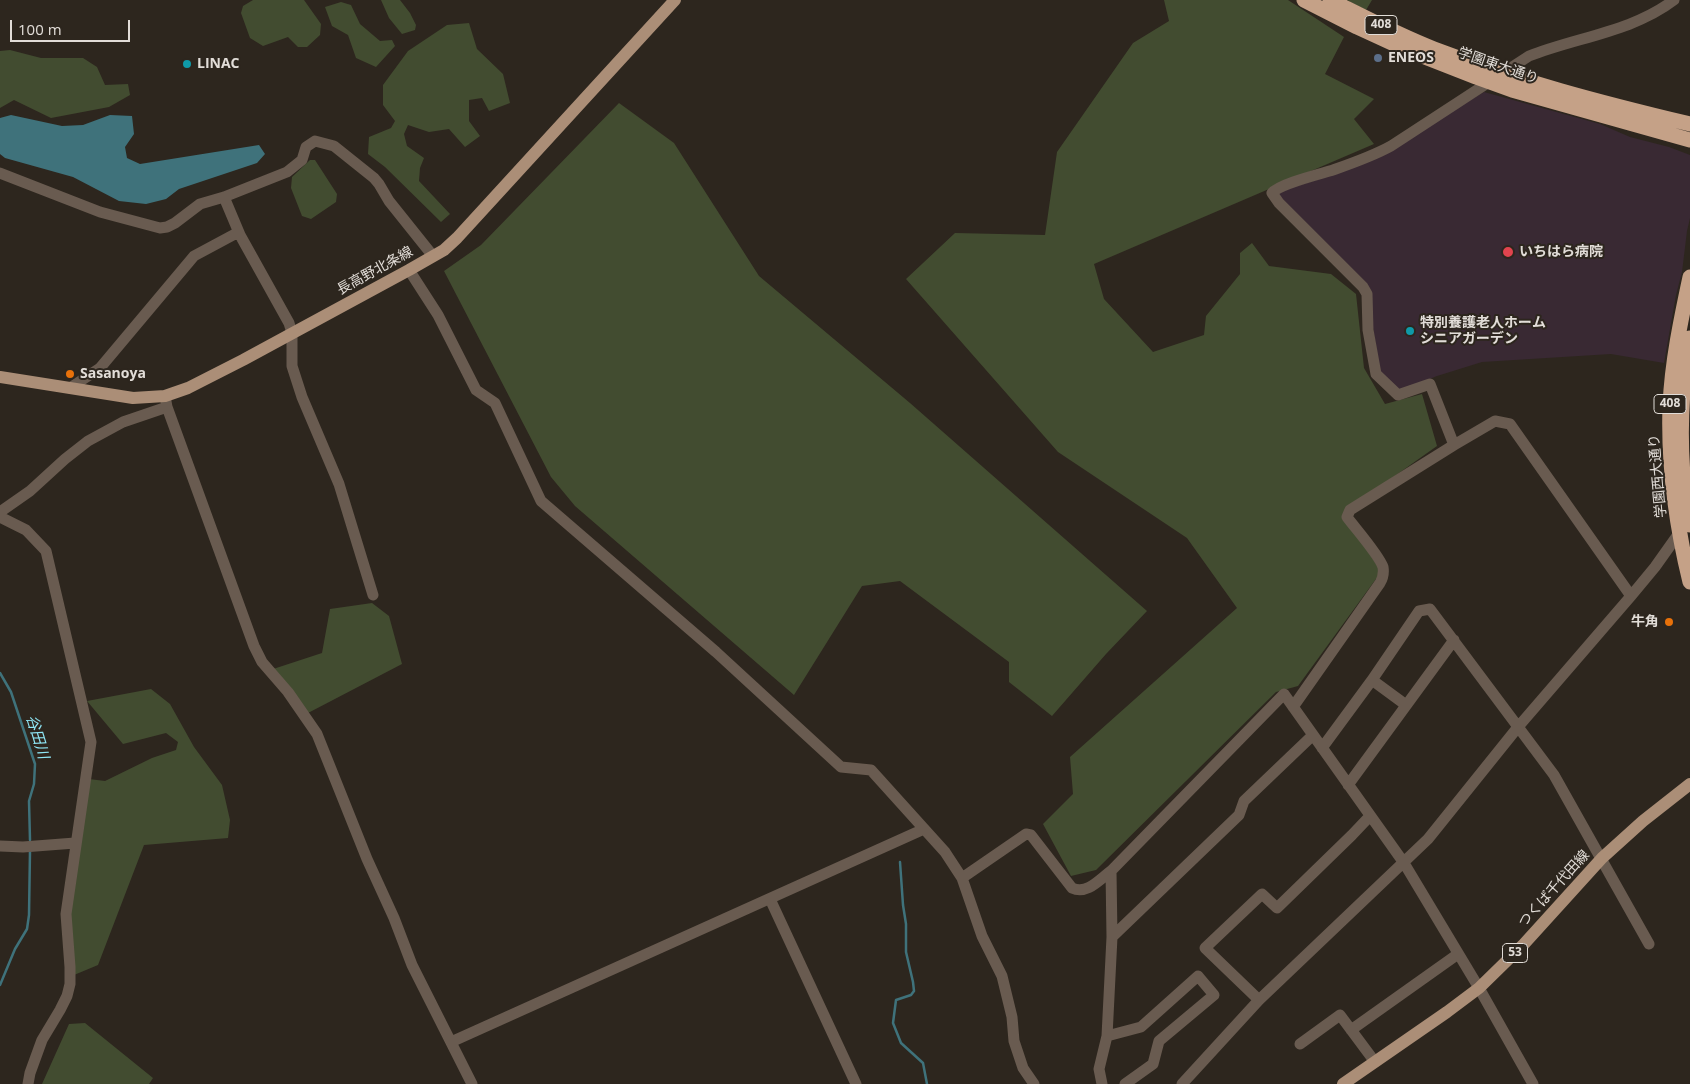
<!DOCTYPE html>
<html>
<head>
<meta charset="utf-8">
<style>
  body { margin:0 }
  #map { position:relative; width:1690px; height:1084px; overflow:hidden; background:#2d261e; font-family:"Open Sans",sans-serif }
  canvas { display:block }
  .scale { position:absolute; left:10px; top:20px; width:120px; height:22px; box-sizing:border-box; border:2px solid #e2ddd8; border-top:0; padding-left:6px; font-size:15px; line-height:18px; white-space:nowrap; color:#e2ddd8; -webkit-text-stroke:4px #2d261e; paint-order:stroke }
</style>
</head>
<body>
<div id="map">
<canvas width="1690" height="1084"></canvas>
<div class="scale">100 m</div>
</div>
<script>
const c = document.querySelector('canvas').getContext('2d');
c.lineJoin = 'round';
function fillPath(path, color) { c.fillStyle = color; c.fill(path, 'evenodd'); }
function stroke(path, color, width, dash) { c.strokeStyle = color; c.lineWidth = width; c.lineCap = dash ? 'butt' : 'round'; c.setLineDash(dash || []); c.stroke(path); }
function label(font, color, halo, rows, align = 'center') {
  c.font = font + ' "Open Sans","Noto Sans JP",sans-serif'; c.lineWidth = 4; c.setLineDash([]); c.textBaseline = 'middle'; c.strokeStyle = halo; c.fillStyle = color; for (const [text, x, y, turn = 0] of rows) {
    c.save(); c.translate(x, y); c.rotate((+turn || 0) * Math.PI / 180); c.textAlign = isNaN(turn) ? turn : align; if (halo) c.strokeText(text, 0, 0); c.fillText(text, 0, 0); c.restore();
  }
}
const medical = new Path2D(`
  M 1484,92 L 1600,124 L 1630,137 L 1669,147 L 1690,155 L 1690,218 L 1687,231 L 1682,272 L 1676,295 L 1664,363 L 1611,354 L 1482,362 L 1437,376 L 1400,391 L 1380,372 L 1371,315 L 1371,299 L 1278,198 L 1278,192 L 1322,178 L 1449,113 Z`);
const green = new Path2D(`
  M 253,0 L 304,0 L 321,24 L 320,35 L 307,47 L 298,47 L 288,37 L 263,46 L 250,38 L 241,13 L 243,6 Z
  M 381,0 L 400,0 L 410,13 L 416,25 L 415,30 L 402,34 L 389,18 Z
  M 1164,0 L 1288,0 L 1344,37 L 1325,74 L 1374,99 L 1354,119 L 1374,144 L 1094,264 L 1104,299 L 1153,352 L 1204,335 L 1206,316 L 1240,274 L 1240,253 L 1252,243 L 1269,266 L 1331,274 L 1356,294 L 1364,368 L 1385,404 L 1422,394 L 1437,446 L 1344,512 L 1381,572 L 1298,686 L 1276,692 L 1096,870 L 1071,876 L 1043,824 L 1073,794 L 1070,757 L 1237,608 L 1187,538 L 1058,452 L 906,279 L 955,233 L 1045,235 L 1057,152 L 1133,43 L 1169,21 Z
  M 1347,0 L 1372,0 L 1366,10 Z
  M 341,2 L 351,5 L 360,24 L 380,41 L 392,40 L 395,46 L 376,67 L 356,58 L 348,35 L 332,26 L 325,7 Z
  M 469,23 L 477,49 L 503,74 L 510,103 L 489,111 L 482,98 L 469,100 L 469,121 L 480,136 L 465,147 L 449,129 L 429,132 L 408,125 L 404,134 L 407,146 L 424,158 L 420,168 L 419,181 L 450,214 L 441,222 L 385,167 L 368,154 L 369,137 L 391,128 L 395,121 L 383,105 L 383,85 L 408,51 L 447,25 Z
  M 10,50 L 41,58 L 83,58 L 97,67 L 105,85 L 128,84 L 130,95 L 109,107 L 51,118 L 14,100 L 0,108 L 0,51 Z
  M 619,103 L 674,143 L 759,276 L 910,403 L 1147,611 L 1106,654 L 1052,716 L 1009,682 L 1009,662 L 900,581 L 862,586 L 794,695 L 575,506 L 551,477 L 444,271 L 481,245 Z
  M 310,160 L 315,160 L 337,194 L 336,202 L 311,219 L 302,216 L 291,188 L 292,177 Z
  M 372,603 L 389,616 L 402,664 L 308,713 L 264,672 L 322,653 L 330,609 Z
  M 151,689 L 170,704 L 194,747 L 222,785 L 230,820 L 228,838 L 144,845 L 98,965 L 74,975 L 69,910 L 89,779 L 105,781 L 152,758 L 176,750 L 178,742 L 166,733 L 123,744 L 87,701 Z
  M 85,1023 L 153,1078 L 149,1084 L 42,1084 L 69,1024 Z`);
const water = new Path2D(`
  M 11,115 L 62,126 L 83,125 L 110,115 L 132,116 L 134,134 L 125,147 L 127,158 L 140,164 L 259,145 L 265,154 L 257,163 L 179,189 L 166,199 L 146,204 L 119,201 L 73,177 L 5,158 L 0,154 L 0,118 Z`);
const stream = new Path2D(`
  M 0,673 L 11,692 L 35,764 L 34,784 L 29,801 L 30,840
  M 900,862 L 903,905 L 906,924 L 906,952 L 913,982 L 914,991 L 911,995 L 896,1000 L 893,1023 L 901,1043 L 923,1063 L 927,1084
  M 0,985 L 15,949 L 27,929 L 29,915 L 30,851`);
const minor = new Path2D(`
  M 0,173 L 100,212 L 160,228 L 167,227 L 175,223 L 200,204 L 224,197 L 287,172 L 302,160 L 306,147 L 315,141 L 334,146 L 374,178 L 379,184 L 389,201 L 433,256
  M 224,197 L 240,235
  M 409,270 L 438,315 L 476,390 L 495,403 L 541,501 L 716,652 L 841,767 L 871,770 L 945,852 L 962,878 L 982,936 L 1002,976 L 1012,1017 L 1014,1041 L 1023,1068 L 1034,1084
  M 70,388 L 100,368 L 194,256 L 235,234 L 240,235 L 289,323 L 292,333 L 292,366 L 302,397 L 339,484 L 373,595
  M 165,396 L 167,407 L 254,646 L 262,662 L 288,692 L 317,734 L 367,859 L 394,918 L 412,965 L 472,1084
  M 1454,445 L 1430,384 L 1398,395 L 1376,374 L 1368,330 L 1367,294 L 1363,287 L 1279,203 L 1272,193 C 1279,184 1320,174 1333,170 C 1353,163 1373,156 1391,146 L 1529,56 C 1577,37 1632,32 1674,0
  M 0,512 L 30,491 L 65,459 L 88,441 L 123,422 L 167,407
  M 0,517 L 26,530 L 46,551 L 91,742 L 66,914 L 70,967 L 70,984 L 67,996 L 60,1010 L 42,1040 L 30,1073 L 28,1084
  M 1372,680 L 1406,705
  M 1293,707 L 1380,583 C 1383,578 1384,573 1383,567 C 1379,555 1355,528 1347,517 L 1350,510 L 1454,445 L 1495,421 L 1510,424 L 1631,596
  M 1322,748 L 1372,680 L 1419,611 L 1430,609 L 1554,775 L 1649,944
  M 1348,785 L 1454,640
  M 0,846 L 23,847 L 75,843
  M 962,878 L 1026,834 L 1031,835 L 1072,888 C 1087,895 1099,880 1111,871 L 1284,694 L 1404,863 L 1479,988 L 1533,1084
  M 770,899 L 856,1084
  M 1112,937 L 1239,815 L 1244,801 L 1313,735
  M 1259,1000 L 1205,948 L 1262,894 L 1277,908 L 1352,835 L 1370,816
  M 1351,1030 L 1458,954
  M 1107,1036 L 1141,1027 L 1198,976 L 1214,995 L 1159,1041 L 1153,1064 L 1125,1084
  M 451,1042 L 924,829
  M 1300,1044 L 1340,1015 L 1375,1062
  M 1102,1084 L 1099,1069 L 1107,1036 L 1112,937 L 1111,871
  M 1182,1084 L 1259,1000 L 1428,839 L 1518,727 L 1631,596 L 1655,567 L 1682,529`);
const major = new Path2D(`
  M 0,377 L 133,398 L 165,396 L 188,388 L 243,360 L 409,270 L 444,250 L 457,238 L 675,0
  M 1343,1084 L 1447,1012 L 1479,988 L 1524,944 L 1602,858 L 1643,821 L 1690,784`);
const highway = new Path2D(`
  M 1304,0 L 1357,27 L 1407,50 L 1476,77 L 1512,90 L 1690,140
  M 1330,0 C 1364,17 1398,35 1434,49 C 1518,81 1602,103 1690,124
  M 1690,277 C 1681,319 1672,362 1670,405 C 1668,465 1676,525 1690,582
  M 1690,338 C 1679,398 1678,465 1690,525`);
const markers = [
  [1378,58,5,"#5c6f8a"],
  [187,64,5,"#0f9aa8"],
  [1508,252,6,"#e0444e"],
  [1410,331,5,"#0f9aa8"],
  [70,374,5,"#e8710a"],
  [1669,622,5,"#e8710a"]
];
const shields = [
  [1381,25,32],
  [1670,404,32],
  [1515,953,25]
];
const shieldNames = [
  ["408",1381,25],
  ["408",1670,404],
  ["53",1515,953]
];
const poiNames = [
  ["ENEOS",1388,58],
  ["LINAC",197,64],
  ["いちはら病院",1519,252],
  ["特別養護老人ホーム",1420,323],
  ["シニアガーデン",1420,339],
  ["Sasanoya",80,374],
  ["牛角",1659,622,"right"]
];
const streetNames = [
  ["学園東大通り",1498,66,19],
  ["長高野北条線",375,271,-29],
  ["学園西大通り",1658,476,-95],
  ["つくば千代田線",1554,889,-48]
];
const waterNames = [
  ["谷田川",37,737,73]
];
fillPath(medical, '#392933');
fillPath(green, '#424c30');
fillPath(water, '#3f727b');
stroke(stream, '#3f727b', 2.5);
stroke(minor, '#695b50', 11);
stroke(major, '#ab8e77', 12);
stroke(highway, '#c5a187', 15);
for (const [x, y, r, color] of markers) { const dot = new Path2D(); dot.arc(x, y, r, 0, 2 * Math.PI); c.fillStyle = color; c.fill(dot); stroke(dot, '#2d261e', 2); }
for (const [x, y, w] of shields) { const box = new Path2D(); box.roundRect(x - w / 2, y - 9.5, w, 19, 4); c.fillStyle = '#2d261e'; c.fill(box); stroke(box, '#e2ddd8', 1); }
label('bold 12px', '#e2ddd8', null, shieldNames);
label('bold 14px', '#e2ddd8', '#2d261e', poiNames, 'left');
label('14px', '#e2ddd8', '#2d261e', streetNames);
label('italic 15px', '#8fe6f5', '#2d261e', waterNames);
</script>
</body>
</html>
